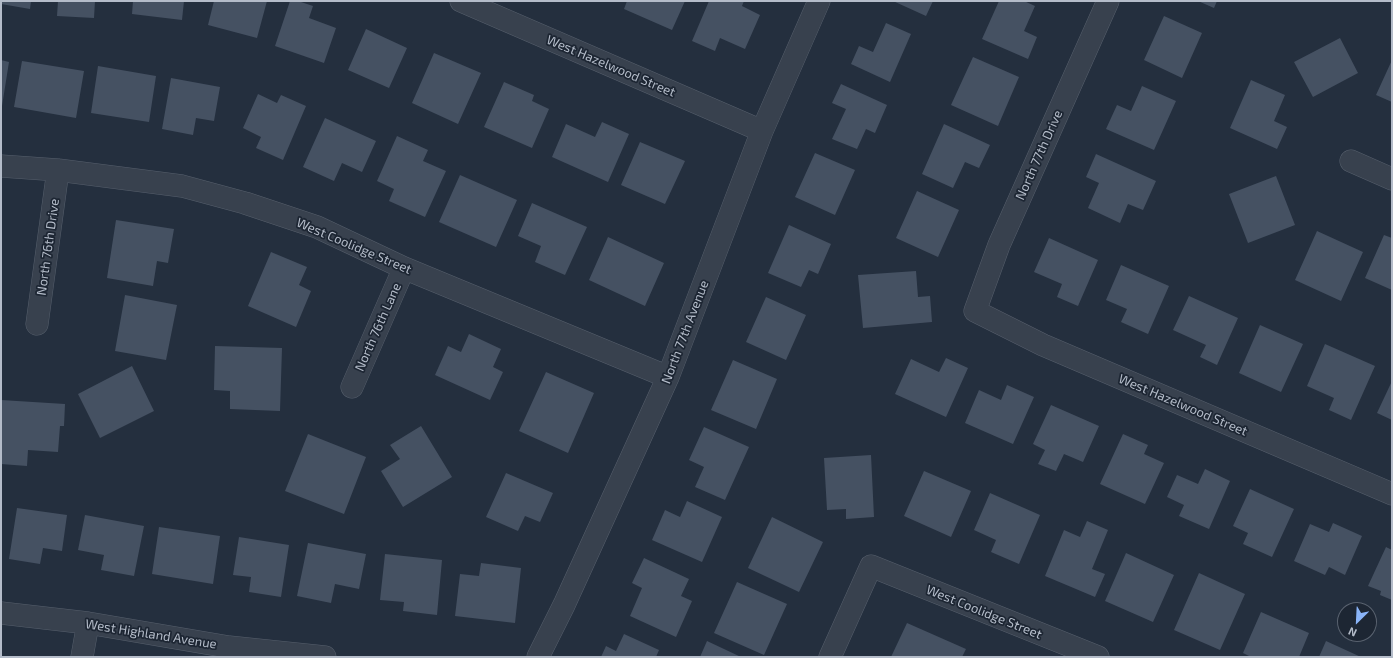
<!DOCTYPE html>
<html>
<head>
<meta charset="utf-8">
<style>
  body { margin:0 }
  #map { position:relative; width:1393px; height:658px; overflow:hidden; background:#242f3e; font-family:"Exo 2",sans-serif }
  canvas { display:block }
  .frame { position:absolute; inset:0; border:2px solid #b4bcc9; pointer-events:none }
  .north { position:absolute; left:1337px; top:602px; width:40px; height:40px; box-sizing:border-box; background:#1d2633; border:1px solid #59626f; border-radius:50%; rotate:204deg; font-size:11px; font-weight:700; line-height:16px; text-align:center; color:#b4bcc9 }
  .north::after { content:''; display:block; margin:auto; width:14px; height:18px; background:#8ab4f8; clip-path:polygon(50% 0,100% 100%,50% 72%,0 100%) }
</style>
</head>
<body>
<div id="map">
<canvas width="1393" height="658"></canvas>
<div class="frame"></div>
<div class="north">N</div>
</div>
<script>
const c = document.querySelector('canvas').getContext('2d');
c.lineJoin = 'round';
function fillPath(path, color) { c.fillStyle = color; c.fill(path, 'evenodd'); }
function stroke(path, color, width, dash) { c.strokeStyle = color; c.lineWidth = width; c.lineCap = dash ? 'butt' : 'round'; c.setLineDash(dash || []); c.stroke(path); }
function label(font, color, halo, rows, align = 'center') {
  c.font = font + ' "Exo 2",sans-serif'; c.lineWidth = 3.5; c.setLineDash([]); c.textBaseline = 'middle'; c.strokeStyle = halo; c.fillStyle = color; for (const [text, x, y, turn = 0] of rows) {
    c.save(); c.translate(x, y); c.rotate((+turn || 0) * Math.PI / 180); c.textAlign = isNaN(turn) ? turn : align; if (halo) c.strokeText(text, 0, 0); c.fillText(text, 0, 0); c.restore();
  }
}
const building = new Path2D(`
  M 1,1 L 31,1 L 30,9 L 1,4 Z
  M 58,1 L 95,1 L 94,18 L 57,16 Z
  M 133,1 L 184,1 L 182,20 L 132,14 Z
  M 214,1 L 267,1 L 257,38 L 208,25 Z
  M 290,1 L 298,1 L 313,6 L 309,18 L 336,28 L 324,63 L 275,46 Z
  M 627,1 L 685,1 L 672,30 L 624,9 Z
  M 709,1 L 744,1 L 742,6 L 760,15 L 745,49 L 720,38 L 715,51 L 692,41 Z
  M 893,1 L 933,1 L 926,16 Z
  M 999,1 L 1024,1 L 1035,6 L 1024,31 L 1037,37 L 1028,59 L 982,39 Z
  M 1198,1 L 1217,1 L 1214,8 Z
  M 1164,16 L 1202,33 L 1182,78 L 1144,60 Z
  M 886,23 L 911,34 L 890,82 L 851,64 L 859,46 L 873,52 Z
  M 366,29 L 407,48 L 389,88 L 348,70 Z
  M 1340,38 L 1358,73 L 1313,97 L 1294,62 Z
  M 434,53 L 481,73 L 458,124 L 412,103 Z
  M 973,57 L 1019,77 L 998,126 L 951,105 Z
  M 1,60 L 9,62 L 2,106 L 1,106 Z
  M 1392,60 L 1392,102 L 1376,95 Z
  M 22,61 L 84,71 L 76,118 L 14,107 Z
  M 98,66 L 156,76 L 149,122 L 91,113 Z
  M 171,78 L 220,87 L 214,121 L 196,118 L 193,135 L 162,129 Z
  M 1251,80 L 1285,95 L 1274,121 L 1287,127 L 1277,149 L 1230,128 Z
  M 504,82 L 534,95 L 532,101 L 549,109 L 532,148 L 484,127 Z
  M 841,84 L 887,105 L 875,133 L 866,129 L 857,149 L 832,139 L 846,109 L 832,103 Z
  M 1142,86 L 1176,101 L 1154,150 L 1106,129 L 1117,105 L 1131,111 Z
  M 258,94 L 277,103 L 281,95 L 306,106 L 283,160 L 256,148 L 261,137 L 243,128 Z
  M 325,118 L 376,141 L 362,172 L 342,163 L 334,181 L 303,167 Z
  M 602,122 L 629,134 L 608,182 L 552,157 L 566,124 L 595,137 Z
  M 944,124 L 990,145 L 979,168 L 965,162 L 953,188 L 922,174 Z
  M 397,136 L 428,150 L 423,161 L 446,171 L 425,217 L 389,201 L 394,189 L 377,181 Z
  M 640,142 L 685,161 L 665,204 L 621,185 Z
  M 815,153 L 855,170 L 835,215 L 795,197 Z
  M 1096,154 L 1156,181 L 1143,210 L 1128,204 L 1120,223 L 1088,208 L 1099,183 L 1086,177 Z
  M 460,175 L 517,200 L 496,247 L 439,222 Z
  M 1276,176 L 1295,225 L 1248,243 L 1229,194 Z
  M 917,191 L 959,210 L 938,257 L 896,238 Z
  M 532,203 L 587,227 L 565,275 L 535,262 L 541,246 L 518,236 Z
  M 116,220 L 174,229 L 168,263 L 157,261 L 153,286 L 107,278 Z
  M 789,225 L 831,244 L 818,274 L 809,270 L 801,287 L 768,273 Z
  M 1317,231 L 1363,252 L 1341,301 L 1295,280 Z
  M 1384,235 L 1392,238 L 1392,290 L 1365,278 Z
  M 608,237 L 664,263 L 645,306 L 589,280 Z
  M 1049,238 L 1098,260 L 1078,306 L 1057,297 L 1062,284 L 1034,272 Z
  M 271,252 L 307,267 L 299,285 L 311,291 L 296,327 L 248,306 Z
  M 1121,265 L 1169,286 L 1148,334 L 1121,322 L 1127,309 L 1106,300 Z
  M 916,271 L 918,297 L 930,296 L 932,322 L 863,328 L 858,275 Z
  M 125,295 L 177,305 L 166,360 L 115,351 Z
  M 1189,296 L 1238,318 L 1217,365 L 1200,357 L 1206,345 L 1173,330 Z
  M 766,297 L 806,315 L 786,360 L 746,342 Z
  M 1260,325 L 1303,344 L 1281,392 L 1239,373 Z
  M 469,334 L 501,349 L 493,367 L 503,372 L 490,400 L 435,375 L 448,346 L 461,352 Z
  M 1325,344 L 1375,366 L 1351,420 L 1329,410 L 1334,398 L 1307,386 Z
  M 215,346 L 282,348 L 280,411 L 230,409 L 230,391 L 214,390 Z
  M 946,358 L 968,368 L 946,417 L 895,394 L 911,359 L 939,372 Z
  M 733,360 L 777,379 L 756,429 L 711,410 Z
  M 132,366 L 154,411 L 100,438 L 78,394 Z
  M 546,372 L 594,393 L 568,453 L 519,431 Z
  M 1392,381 L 1392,420 L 1377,413 Z
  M 1007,385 L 1034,397 L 1013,444 L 965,423 L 979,390 L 1001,400 Z
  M 1,400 L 65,404 L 64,426 L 60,426 L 58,452 L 28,450 L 27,466 L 1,464 Z
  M 1051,405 L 1099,426 L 1083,462 L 1064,454 L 1056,471 L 1038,464 L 1045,450 L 1033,444 Z
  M 421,426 L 452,477 L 403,507 L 381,471 L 400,459 L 390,445 Z
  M 704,427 L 749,447 L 725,500 L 695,487 L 704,467 L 689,460 Z
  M 308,434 L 366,457 L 344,514 L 285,491 Z
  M 1123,434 L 1148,445 L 1144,454 L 1164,463 L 1145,504 L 1100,484 Z
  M 871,455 L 874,517 L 846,519 L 846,509 L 827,510 L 824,458 Z
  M 1205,469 L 1230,481 L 1209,529 L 1179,516 L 1184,505 L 1167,497 L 1177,475 L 1198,484 Z
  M 924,471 L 971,491 L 951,537 L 904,516 Z
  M 506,473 L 553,493 L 540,522 L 525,516 L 518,531 L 486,517 Z
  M 1250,489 L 1294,509 L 1272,557 L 1243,544 L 1248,533 L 1233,526 Z
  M 990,493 L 1040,515 L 1019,564 L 991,552 L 996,540 L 974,530 Z
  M 687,501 L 722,517 L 702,562 L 652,540 L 665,510 L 680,517 Z
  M 17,508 L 67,515 L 62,551 L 43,548 L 40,564 L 9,559 Z
  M 85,515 L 144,526 L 134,576 L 101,570 L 104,555 L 78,550 Z
  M 772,517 L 823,542 L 799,592 L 748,568 Z
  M 1087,521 L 1108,530 L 1092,569 L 1105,574 L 1095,597 L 1045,576 L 1064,530 L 1080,537 Z
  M 1333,523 L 1362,536 L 1345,575 L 1329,567 L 1325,575 L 1294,561 L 1310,524 L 1329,532 Z
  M 159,527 L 220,536 L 213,584 L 152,574 Z
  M 239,537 L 289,545 L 281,597 L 249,592 L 251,577 L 233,575 Z
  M 308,543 L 366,554 L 359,589 L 335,584 L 331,603 L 297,596 Z
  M 1386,547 L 1392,550 L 1392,600 L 1380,595 L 1381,591 L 1368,586 Z
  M 1126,553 L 1174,575 L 1153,622 L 1105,601 Z
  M 385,554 L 442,560 L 437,615 L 403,611 L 404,602 L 380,600 Z
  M 644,558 L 689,579 L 681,596 L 692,601 L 676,637 L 630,616 L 642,588 L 632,583 Z
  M 481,563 L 521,568 L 515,623 L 455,616 L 460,574 L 479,576 Z
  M 1199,573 L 1245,594 L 1220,650 L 1174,630 Z
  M 737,582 L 787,604 L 764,655 L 714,633 Z
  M 1261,612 L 1309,633 L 1299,657 L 1251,657 L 1243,653 Z
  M 907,623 L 966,649 L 962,657 L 891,657 Z
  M 624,634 L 659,650 L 656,657 L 601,657 L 606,646 L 616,651 Z
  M 707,641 L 741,657 L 700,657 Z
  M 1326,641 L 1361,657 L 1319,657 Z`);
const street = new Path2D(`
  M 461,1 L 762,131
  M 1108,1 L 999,245 L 975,311 L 1043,345 L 1392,494
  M 1351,161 L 1392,179
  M 1,166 L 58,170 L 182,186 L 245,203 L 317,227 L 404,268 L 668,377
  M 37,324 L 58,170
  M 352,387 L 404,268
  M 1,613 L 88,623 L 229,647 L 325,657
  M 82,657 L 88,623
  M 538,657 L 564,605 L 668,377 L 762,131 L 819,1
  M 830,657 L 871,566 L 1098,657`);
const streetNames = [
  ["West Hazelwood Street",611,66,23],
  ["North 77th Drive",1039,155,-66],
  ["West Coolidge Street",354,246,23],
  ["North 76th Drive",48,247,-82],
  ["North 76th Lane",378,327,-66],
  ["North 77th Avenue",685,332,-69],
  ["West Hazelwood Street",1183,405,23],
  ["West Coolidge Street",984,612,22],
  ["West Highland Avenue",151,634,9]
];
fillPath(building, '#455162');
stroke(street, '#565f6c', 23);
stroke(street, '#38414e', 22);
label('13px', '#b4bcc9', '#1d2633', streetNames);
</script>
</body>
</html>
